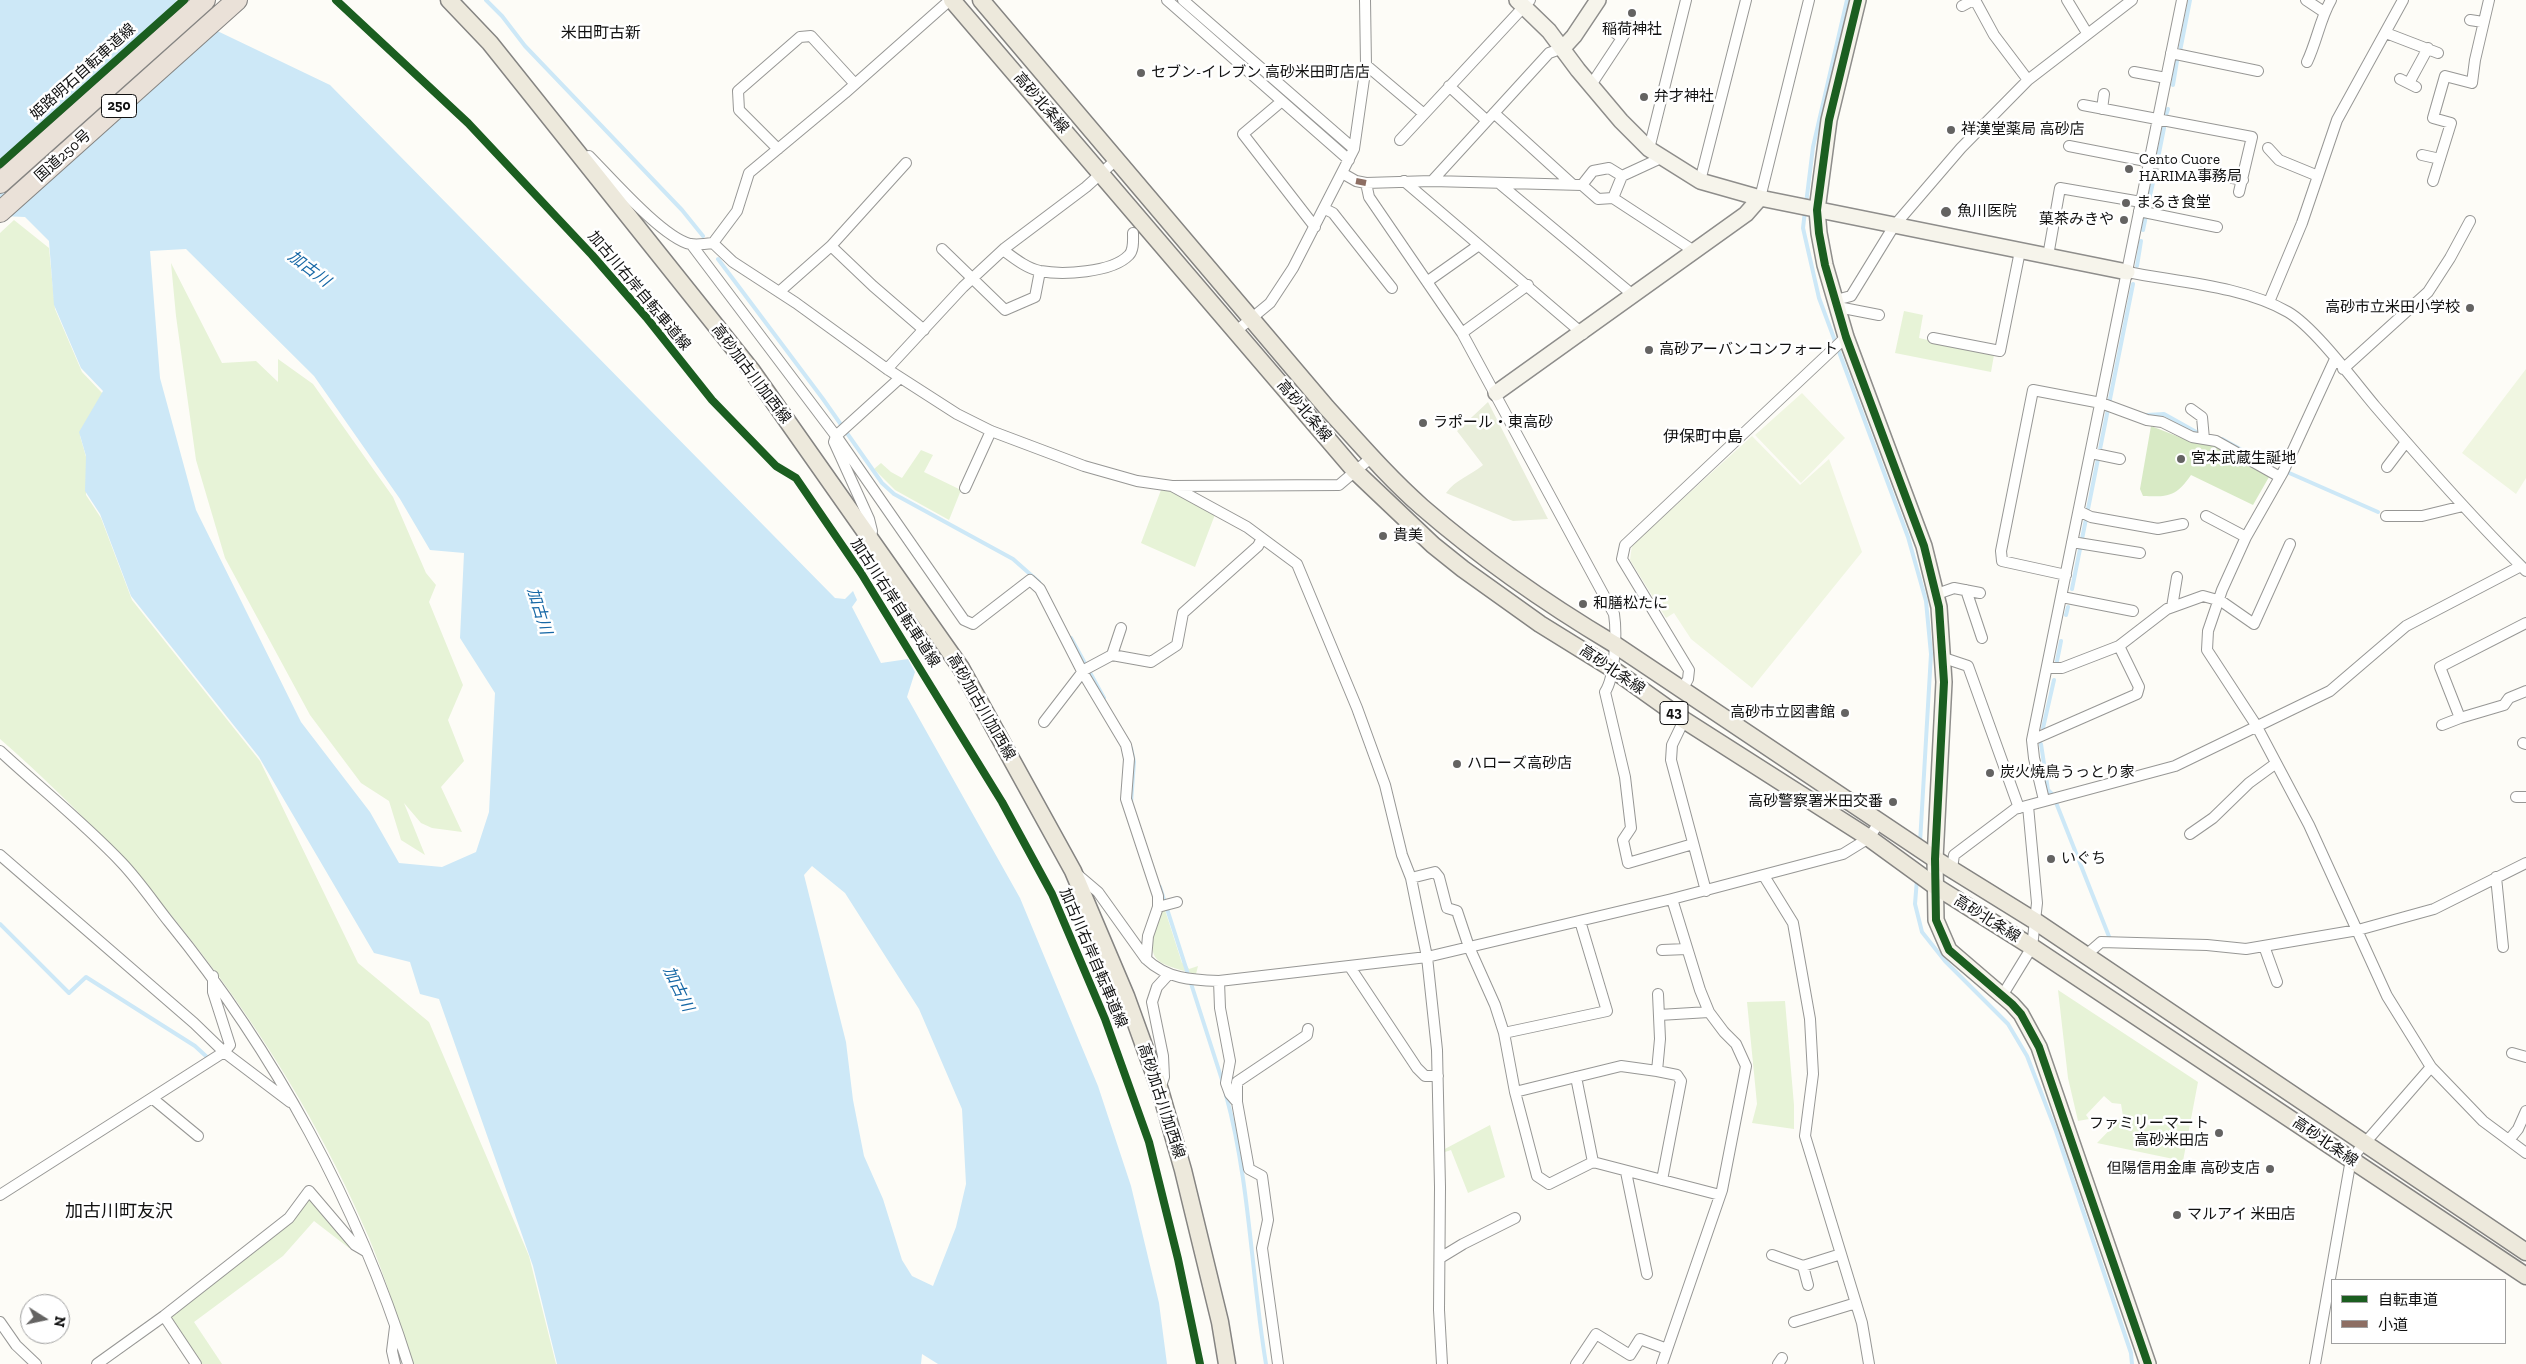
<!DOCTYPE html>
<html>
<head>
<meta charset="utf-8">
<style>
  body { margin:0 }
  #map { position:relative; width:2526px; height:1364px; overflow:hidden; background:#fdfcf7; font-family:"Zilla Slab","Noto Sans JP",serif }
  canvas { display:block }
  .legend { position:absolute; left:2331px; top:1279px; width:175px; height:65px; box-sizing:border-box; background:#fff; border:1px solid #a0a0a0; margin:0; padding:6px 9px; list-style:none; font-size:15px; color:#111 }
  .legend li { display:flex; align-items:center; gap:10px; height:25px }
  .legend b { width:25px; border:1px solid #a0a0a0 }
  .north { position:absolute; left:20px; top:1294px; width:50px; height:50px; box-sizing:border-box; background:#fff; border:1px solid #a0a0a0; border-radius:50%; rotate:100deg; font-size:14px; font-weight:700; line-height:20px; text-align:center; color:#111 }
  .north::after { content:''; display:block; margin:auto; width:18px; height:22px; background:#646362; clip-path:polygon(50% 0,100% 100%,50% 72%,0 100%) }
</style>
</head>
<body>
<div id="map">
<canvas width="2526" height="1364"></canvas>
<ul class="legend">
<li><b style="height:6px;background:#1b5e20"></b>自転車道</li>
<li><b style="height:6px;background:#8d6e63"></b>小道</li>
</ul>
<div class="north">N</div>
</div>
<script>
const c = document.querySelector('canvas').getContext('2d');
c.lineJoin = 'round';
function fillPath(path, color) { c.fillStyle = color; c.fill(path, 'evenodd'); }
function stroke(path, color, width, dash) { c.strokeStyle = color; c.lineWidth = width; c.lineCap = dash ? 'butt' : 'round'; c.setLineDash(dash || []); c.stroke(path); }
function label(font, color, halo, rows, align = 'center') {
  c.font = font + ' "Zilla Slab","Noto Sans JP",serif'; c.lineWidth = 5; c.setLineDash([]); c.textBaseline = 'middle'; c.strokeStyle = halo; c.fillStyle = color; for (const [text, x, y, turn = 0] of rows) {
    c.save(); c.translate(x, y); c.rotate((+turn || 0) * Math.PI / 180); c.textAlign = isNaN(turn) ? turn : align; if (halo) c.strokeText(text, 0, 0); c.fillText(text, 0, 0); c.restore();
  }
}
const green = new Path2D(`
  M 14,220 L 49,248 L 55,309 L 82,372 L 104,395 L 80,436 L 87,460 L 86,495 L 101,518 L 132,600 L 260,761 L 358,963 L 429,1022 L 529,1256 L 556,1364 L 412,1364 C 399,1322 386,1279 369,1238 C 289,1048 155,874 0,739 L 0,233 Z
  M 171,263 L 222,363 L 256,361 L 278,382 L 278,359 L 313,384 L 393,497 L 426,573 L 436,585 L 429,602 L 463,685 L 448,720 L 464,761 L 441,787 L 462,832 L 432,828 L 421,823 L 404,803 L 425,855 L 401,840 L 389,801 L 361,783 L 310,715 L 225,558 L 196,460 L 176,316 Z
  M 1904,311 L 1923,315 L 1919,338 L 1994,355 L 1991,372 L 1895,353 Z
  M 921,450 L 933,455 L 924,472 L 961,490 L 949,520 L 895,490 L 874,469 L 881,463 L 891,472 L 902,478 Z
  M 1161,490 L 1172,491 L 1216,512 L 1195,567 L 1141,543 Z
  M 1165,910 L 1182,963 L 1186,964 L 1189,969 L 1198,966 L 1196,974 C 1148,962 1146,959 1160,912 Z
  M 2058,990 L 2198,1082 L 2183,1161 L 2097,1143 L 2123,1116 L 2121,1104 L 2112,1103 L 2104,1096 L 2086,1115 L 2089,1119 L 2078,1121 L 2068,1078 Z
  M 1785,1001 L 1794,1105 L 1794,1129 L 1752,1123 L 1757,1104 L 1747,1002 Z
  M 1490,1125 L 1505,1177 L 1468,1193 L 1451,1150 L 1442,1153 L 1441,1151 Z
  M 310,1198 L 352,1245 L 349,1248 L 314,1221 L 283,1256 L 194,1322 L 222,1364 L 200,1364 L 169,1319 L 289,1223 Z`);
const forest = new Path2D(`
  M 2151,426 L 2192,442 L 2217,446 L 2269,477 L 2253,505 L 2191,475 C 2176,497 2168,497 2143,496 L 2140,489 Z`);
const cemetery = new Path2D(`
  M 1488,402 L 1548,519 L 1513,521 L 1446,493 C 1456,479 1470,476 1483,465 L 1457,431 Z`);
const pitch = new Path2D(`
  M 2526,369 L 2526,478 L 2516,494 L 2462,453 Z
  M 1802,393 L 1845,438 L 1801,483 L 1755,435 Z
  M 1752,436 L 1800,485 L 1829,459 L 1862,552 L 1752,688 L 1691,639 L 1674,613 L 1666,618 L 1630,560 L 1632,545 Z`);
const water = new Path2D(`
  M 0,0 L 176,0 L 209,27 L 330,85 L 835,598 L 845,599 L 853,591 L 857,600 L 852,607 L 881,663 L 908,659 L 915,672 L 907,697 L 1020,898 L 1098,1086 L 1131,1186 L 1159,1303 L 1167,1364 L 938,1364 L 922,1354 L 921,1364 L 557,1364 L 533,1266 L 439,999 L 420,994 L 410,962 L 374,953 L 259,757 L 131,596 L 100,514 L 85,491 L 86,456 L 79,432 L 103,391 L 81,368 L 54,305 L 49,241 L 25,217 L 0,216 ZM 186,249 L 314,376 L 400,499 L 430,550 L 464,553 L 460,638 L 495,693 L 489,812 L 476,852 L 442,867 L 399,863 L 370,812 L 301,722 L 196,510 L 160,378 L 150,251 ZM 812,866 L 845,893 L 919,1009 L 962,1109 L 966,1184 L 956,1227 L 933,1286 L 912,1276 L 902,1260 L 883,1199 L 864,1156 L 853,1100 L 846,1042 L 804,875 Z`);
const stream = new Path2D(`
  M 486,0 L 502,16 L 525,46 L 682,210 L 703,236
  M 2180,51 L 2190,0
  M 2173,85 L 2177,61
  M 2166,115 L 2168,109
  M 2158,158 L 2164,128
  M 1806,204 L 1813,147 L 1847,0
  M 2147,209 L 2156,169
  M 1805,211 L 1803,228 L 1819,298 L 1908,537 L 1926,601 L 1931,654 L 1920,843
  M 2143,230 L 2146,216
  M 718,259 L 823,399 L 882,483 L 894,494 L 1013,559 L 1039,582
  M 2137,266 L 2141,241
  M 2147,415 L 2164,414 L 2198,433
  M 2222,439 L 2242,450
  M 2287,472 L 2378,512
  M 2072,589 L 2133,284
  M 2066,615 L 2068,607
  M 1071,638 L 1104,698
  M 2057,661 L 2061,641
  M 2043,728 L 2054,680
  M 2041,744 L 2048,790 L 2053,795 L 2110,939
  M 1131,748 L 1134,762 L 1131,803
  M 1917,879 L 1915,904 L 1922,932 L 1945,961 L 2008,1024 L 2027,1056 L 2056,1131 L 2131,1353 L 2132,1364
  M 1160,887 L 1223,1083
  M 0,924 L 69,993 L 86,977 L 195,1046 L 208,1058
  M 1226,1095 C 1250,1182 1251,1274 1266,1364`);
const street = new Path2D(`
  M 1167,0 L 1349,160
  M 1183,0 L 1354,149
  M 1975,0 L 1994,35 L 2028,80
  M 2067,0 L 2087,33
  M 2306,0 L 2324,12
  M 1962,6 L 1973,0
  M 2470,20 L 2483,22
  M 1611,30 L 1622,38
  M 2386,33 L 2438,53
  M 2171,53 L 2258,71
  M 2307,62 C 2317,41 2320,19 2331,0
  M 1366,65 L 1424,114
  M 2134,72 L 2166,78
  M 2400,79 L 2416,87
  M 2409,83 L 2428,48
  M 1591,85 L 1630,26
  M 1449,86 L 1486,120
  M 1282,101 L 1243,134 L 1315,227
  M 2083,105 L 2252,137 L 2239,192
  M 2102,109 L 2104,94
  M 1494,113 L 1572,184
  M 1400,140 L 1530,0
  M 2069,146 L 2243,180
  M 2268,148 L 2279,160 L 2318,176
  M 778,149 L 739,110 L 738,91 L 800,37 L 811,36 L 855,84
  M 1649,149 L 1686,0
  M 2422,155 L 2440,159
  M 589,156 C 611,178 662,237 690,244 C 697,245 706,244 713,243 L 733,262 L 796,303 L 887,369 L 957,414 L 991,431 L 1084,466 L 1137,481 L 1172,486 L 1339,485 L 1372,457
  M 1342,173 L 1356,181 L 1366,183 L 1432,181 L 1582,185 L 1593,171 L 1609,168 L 1622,176 L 1661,158
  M 1404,181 L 1479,245
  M 1432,181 L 1549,53 L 1563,48
  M 1700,181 L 1746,0
  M 2433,181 L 2451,123 L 2433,118 L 2445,76 L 2472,83 L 2475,60 L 2489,0
  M 1366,183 L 1369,197 L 1462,333 L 1614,614 C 1617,633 1615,677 1605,692 L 1625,777 L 1631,828 L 1623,840 L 1628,863 L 1693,844
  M 1500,184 L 1633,295
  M 1582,185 L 1598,199 L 1613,198 L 1622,176
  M 1613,198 L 1694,251
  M 1760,198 L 1809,0
  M 1325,209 L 1333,213 L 1392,288
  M 2139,211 L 2217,227
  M 713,243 L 737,211 L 749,173 L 845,93 L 950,0
  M 691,244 L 839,440 L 964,620 L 973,624 L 1030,580 L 1040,589 L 1083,673 L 1126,745 L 1129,759 L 1126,799 L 1158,896 L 1158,907
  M 831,246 L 873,286 L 924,330
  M 942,249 L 1005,310 L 1035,297 L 1040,271
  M 1003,250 C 1014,258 1026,268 1040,271 C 1062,275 1112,273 1129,255 C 1134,250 1133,240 1133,233
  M 2048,256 L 2060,188 L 2141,202
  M 2127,272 C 2178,282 2243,286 2288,312 C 2314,327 2354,381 2375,406 C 2424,463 2473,519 2526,571
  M 1428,281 L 1479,245 L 1583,334
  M 779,292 L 831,246 L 906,163
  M 1836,300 L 1851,296 L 1894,226 L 1961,148 L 2028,80 L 2132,0
  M 2269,302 L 2302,223 L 2337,120 L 2403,0
  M 1838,307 L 1879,315
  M 1235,332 L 1270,303 L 1293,268 L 1354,149 L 1366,65 L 1365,0
  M 1462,333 L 1528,285
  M 1933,338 L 2000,351 L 2020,251
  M 2335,359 L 2283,472 L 2246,537 L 2222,590 L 2208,631 L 2207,650 L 2256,725 L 2309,825 L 2387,996 L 2431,1067 L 2483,1121 L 2526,1153
  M 887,369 L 963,287 L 1005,248 L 1086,187 L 1116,160
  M 2343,369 L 2428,292 L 2450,258 L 2470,221
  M 2191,409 L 2202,417 L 2204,439
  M 2091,453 L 2120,459
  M 2387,467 L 2406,442
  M 1172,486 L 1247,527 L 1297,564 L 1357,708 L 1385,785 L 1402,855 L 1411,878 L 1427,957 L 1437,1050 L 1440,1187 L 1439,1310 L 1442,1364
  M 965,488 L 991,431
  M 2079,511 L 2091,517 L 2158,529 L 2183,524
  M 2206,516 L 2246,537
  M 2386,516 L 2422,516 L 2463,506
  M 871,537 L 872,531 L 869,519 L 834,442 L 836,436 L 900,378
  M 2072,542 L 2140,553
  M 2066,575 L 2002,561 L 2001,551 L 2033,390 L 2101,403 L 2147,420 L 2162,422 L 2192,437 L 2216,441 L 2280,477
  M 1966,590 L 1982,638
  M 1937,594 L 1954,588 L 1980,593
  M 2062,597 L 2133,611
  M 2172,607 L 2177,577
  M 2526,623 L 2440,667 L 2460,718 L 2504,705 L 2509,698 L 2526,691
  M 2119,646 L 2167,609 L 2203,596 L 2221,601 L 2254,624 L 2290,544
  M 1112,655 L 1151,662 L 1177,645 L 1183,613 L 1258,546 L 1262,538
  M 1944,658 L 1968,666 L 2019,808
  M 1682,690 L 1688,679 L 1689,670 L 1622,559 L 1625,545 L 1846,337
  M 1684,720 L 1672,745 L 1671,760 L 1706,891
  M 1044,722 L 1084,670 L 1112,655 L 1121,628
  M 2442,725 L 2460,718
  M 2032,740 L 2137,694 L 2139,687 L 2119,646 L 2062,668 L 2047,668
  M 2523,743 L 2526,744
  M 0,751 C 40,788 84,823 122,863 C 139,881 154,903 169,922 C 274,1051 358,1205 408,1364
  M 2516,797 L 2526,797
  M 2044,800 L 2034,758 L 2032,740 L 2182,0
  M 2190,834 L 2213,818 L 2249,783 L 2275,764
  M 0,855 L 194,1023 L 224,1052 L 290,1102
  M 1952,868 L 1954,855 L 2015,809 L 2175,766 L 2330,691 L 2406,626 L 2521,566
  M 1078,875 L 1098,892 L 1146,959 C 1167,979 1192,980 1219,981 L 1427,957 L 1672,899 L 1843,854 L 1869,838 L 1880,821
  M 1764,876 L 1793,923 L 1810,1019 L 1813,1074 L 1805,1136 L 1862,1323 L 1869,1364
  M 2496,877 L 2503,947
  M 1411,878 L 1435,872 L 1439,877 L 1447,908 L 1457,911 L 1469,947 L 1495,1005 L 1504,1033 L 1515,1092 L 1537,1176 L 1549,1184 L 1593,1162 L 1720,1195
  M 2264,946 L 2277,982
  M 1662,950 L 1687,949
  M 2085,956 L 2101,942 L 2207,945 L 2246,949 L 2358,930 L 2434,909 L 2526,863
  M 1146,959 L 1148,936 L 1158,907 L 1177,902
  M 1350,967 L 1417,1068 L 1425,1076 L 1438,1076
  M 1219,981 L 1220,1008 L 1230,1061 L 1226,1083 L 1230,1094 L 1237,1102 L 1249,1169 L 1262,1176 L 1268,1220 L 1262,1248 L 1278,1364
  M 2002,996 L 2032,947 L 2037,903 L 2028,806
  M 1659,1015 L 1709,1012
  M 1504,1033 L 1607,1011 L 1580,921
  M 2512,1053 L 2526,1057
  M 1657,1071 L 1677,1075 L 1681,1081 L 1662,1180
  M 1576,1077 L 1593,1162
  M 1160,1089 L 1164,1077 L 1163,1056 L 1152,1002 L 1157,987 L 1168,975
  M 1515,1092 L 1621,1066 L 1657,1071 L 1660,1039 L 1658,994
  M 152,1098 L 198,1136
  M 1237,1102 L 1237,1082 L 1307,1035 L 1308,1029
  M 2509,1140 L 2518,1129 L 2526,1111
  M 1626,1172 L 1647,1274
  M 0,1195 L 224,1052 L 230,1045 L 213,992 L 213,976
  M 1772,1255 L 1803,1266 L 1841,1254
  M 1440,1258 L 1463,1244 L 1515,1218
  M 1803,1266 L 1808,1285
  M 164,1316 L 196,1364
  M 0,1322 L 16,1345 L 36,1364
  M 1794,1322 L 1856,1303
  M 97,1364 L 164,1316 L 289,1218 L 309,1191 L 355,1245 L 367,1252
  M 395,1364 L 392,1351 L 395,1327
  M 1576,1364 L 1596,1334 L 1630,1355 L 1640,1339 L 1667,1349
  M 1662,1364 L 1722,1190 L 1746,1066 L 1736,1044 L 1724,1032 L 1709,1012 L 1700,990 L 1672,899
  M 1778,1364 L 1782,1358
  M 2315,1364 L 2351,1159 L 2431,1067`);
const secondary = new Path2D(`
  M 1517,0 L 1549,31 L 1578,70 L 1621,121 L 1649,149 L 1700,181 L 1760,198 L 2127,272
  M 1858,0 L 1829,120 L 1817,210 L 1819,233 L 1825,265 L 1846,337 L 1924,546 L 1939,607 L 1944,682 L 1935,859 L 1936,920 L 1949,950 L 2012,1004 L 2021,1014 L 2039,1047 L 2148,1364
  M 1563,48 L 1574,36 L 1598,0
  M 1496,393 L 1746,214 L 1760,198`);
const primary = new Path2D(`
  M 449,0 L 490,43 L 752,371 L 961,668 L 1073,871 L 1126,996 L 1160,1090 L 1183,1170 L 1220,1322 L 1227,1364
  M 952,0 L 1355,471 L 1433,545 L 1463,569 L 1540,624 L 1611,668 L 1684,720 L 1869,838 L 1935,886 L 2032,947 L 2526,1276
  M 981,0 L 1327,408 C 1358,442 1388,477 1422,507 C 1482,559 1547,604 1614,644 L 1935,859 L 2035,921 L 2526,1252`);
const highway = new Path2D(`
  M 0,183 L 205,0
  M 0,212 L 237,0`);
const quiet = new Path2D(`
  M 1356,181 L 1366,183`);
const cycleway = new Path2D(`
  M 336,0 L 468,123 L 592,255 L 646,317 L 712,400 L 776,466 L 796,478 L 861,573 L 1002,802 L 1052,894 L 1105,1019 L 1149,1142 L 1178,1259 L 1200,1364
  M 1858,0 L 1829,120 L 1817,210 L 1819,233 L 1825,265 L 1846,337 L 1924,546 L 1939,607 L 1944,682 L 1935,859 L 1936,920 L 1949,950 L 2012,1004 L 2021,1014 L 2039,1047 L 2148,1364
  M 0,164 L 184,0`);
const markers = [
  [1632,13,5,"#646362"],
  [1141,73,5,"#646362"],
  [1644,97,5,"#646362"],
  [1951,130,5,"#646362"],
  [2129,169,5,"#646362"],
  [2126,203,5,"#646362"],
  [1946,212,6,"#646362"],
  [2124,220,5,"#646362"],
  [2470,308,5,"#646362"],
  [1649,350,5,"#646362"],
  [1423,423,5,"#646362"],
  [2181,459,5,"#646362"],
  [1383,536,5,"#646362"],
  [1583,604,5,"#646362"],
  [1845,713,5,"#646362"],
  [1457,764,5,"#646362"],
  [1990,773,5,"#646362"],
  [1893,802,5,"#646362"],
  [2051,859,5,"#646362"],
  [2219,1133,5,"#646362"],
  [2270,1169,5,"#646362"],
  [2177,1215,5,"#646362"]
];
const shields = [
  [119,106,35],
  [1674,713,28]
];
const shieldNames = [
  ["250",119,106],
  ["43",1674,713]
];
const poiNames = [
  ["稲荷神社",1632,30,"center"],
  ["セブン-イレブン 高砂米田町店店",1151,73],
  ["弁才神社",1654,97],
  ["祥漢堂薬局 高砂店",1961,130],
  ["Cento Cuore",2139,160],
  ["HARIMA事務局",2139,177],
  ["まるき食堂",2136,203],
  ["魚川医院",1957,212],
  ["菓茶みきや",2114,220,"right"],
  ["高砂市立米田小学校",2460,308,"right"],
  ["高砂アーバンコンフォート",1659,350],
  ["ラポール・東高砂",1433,423],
  ["宮本武蔵生誕地",2191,459],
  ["貴美",1393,536],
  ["和膳松たに",1593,604],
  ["高砂市立図書館",1835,713,"right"],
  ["ハローズ高砂店",1467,764],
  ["炭火焼鳥うっとり家",2000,773],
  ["高砂警察署米田交番",1883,802,"right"],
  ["いぐち",2061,859],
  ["ファミリーマート",2209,1124,"right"],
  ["高砂米田店",2209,1141,"right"],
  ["但陽信用金庫 高砂支店",2260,1169,"right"],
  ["マルアイ 米田店",2187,1215]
];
const streetNames = [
  ["姫路明石自転車道線",83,72,-42],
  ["高砂北条線",1041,103,49],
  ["国道250号",63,156,-42],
  ["加古川右岸自転車道線",639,291,50],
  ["高砂加古川加西線",751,374,53],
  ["高砂北条線",1304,411,50],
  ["加古川右岸自転車道線",895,603,57],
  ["高砂北条線",1612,670,34],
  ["高砂加古川加西線",981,707,60],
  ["高砂北条線",1987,919,32],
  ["加古川右岸自転車道線",1093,958,67],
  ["高砂加古川加西線",1161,1101,72],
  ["高砂北条線",2325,1142,34]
];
const neighbourhoodNames = [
  ["米田町古新",601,33],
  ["伊保町中島",1703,437]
];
const waterNames = [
  ["加古川",309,269,37],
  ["加古川",539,611,73],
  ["加古川",678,989,64]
];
const quarterNames = [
  ["加古川町友沢",119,1212]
];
fillPath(green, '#e7f3d7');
fillPath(forest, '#d8eac5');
fillPath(cemetery, '#e9eedb');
fillPath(pitch, '#f0f6e1');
fillPath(water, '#cde8f7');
stroke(stream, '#cde8f7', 4);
stroke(street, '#979795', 12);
stroke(secondary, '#8e8d8b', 18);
stroke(primary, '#858482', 19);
stroke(highway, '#858482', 22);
stroke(street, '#fffffe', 10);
stroke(secondary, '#f6f4eb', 15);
stroke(primary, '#ede9dc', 16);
stroke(highway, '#eae1d8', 20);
stroke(quiet, '#8d6e63', 6, [12, 6]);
stroke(cycleway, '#1b5e20', 8);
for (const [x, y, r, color] of markers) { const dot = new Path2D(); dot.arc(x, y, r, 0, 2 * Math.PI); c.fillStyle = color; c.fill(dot); stroke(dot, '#fff', 2); }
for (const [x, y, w] of shields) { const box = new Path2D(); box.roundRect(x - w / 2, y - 11.5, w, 23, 4); c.fillStyle = '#fff'; c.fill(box); stroke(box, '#111', 1); }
label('bold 14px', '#111', null, shieldNames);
label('15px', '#111', '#fff', poiNames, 'left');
label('15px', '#111', '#fff', streetNames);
label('16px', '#111', '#fff', neighbourhoodNames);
label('italic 16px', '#1768a6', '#fff', waterNames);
label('18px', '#111', '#fff', quarterNames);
</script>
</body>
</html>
